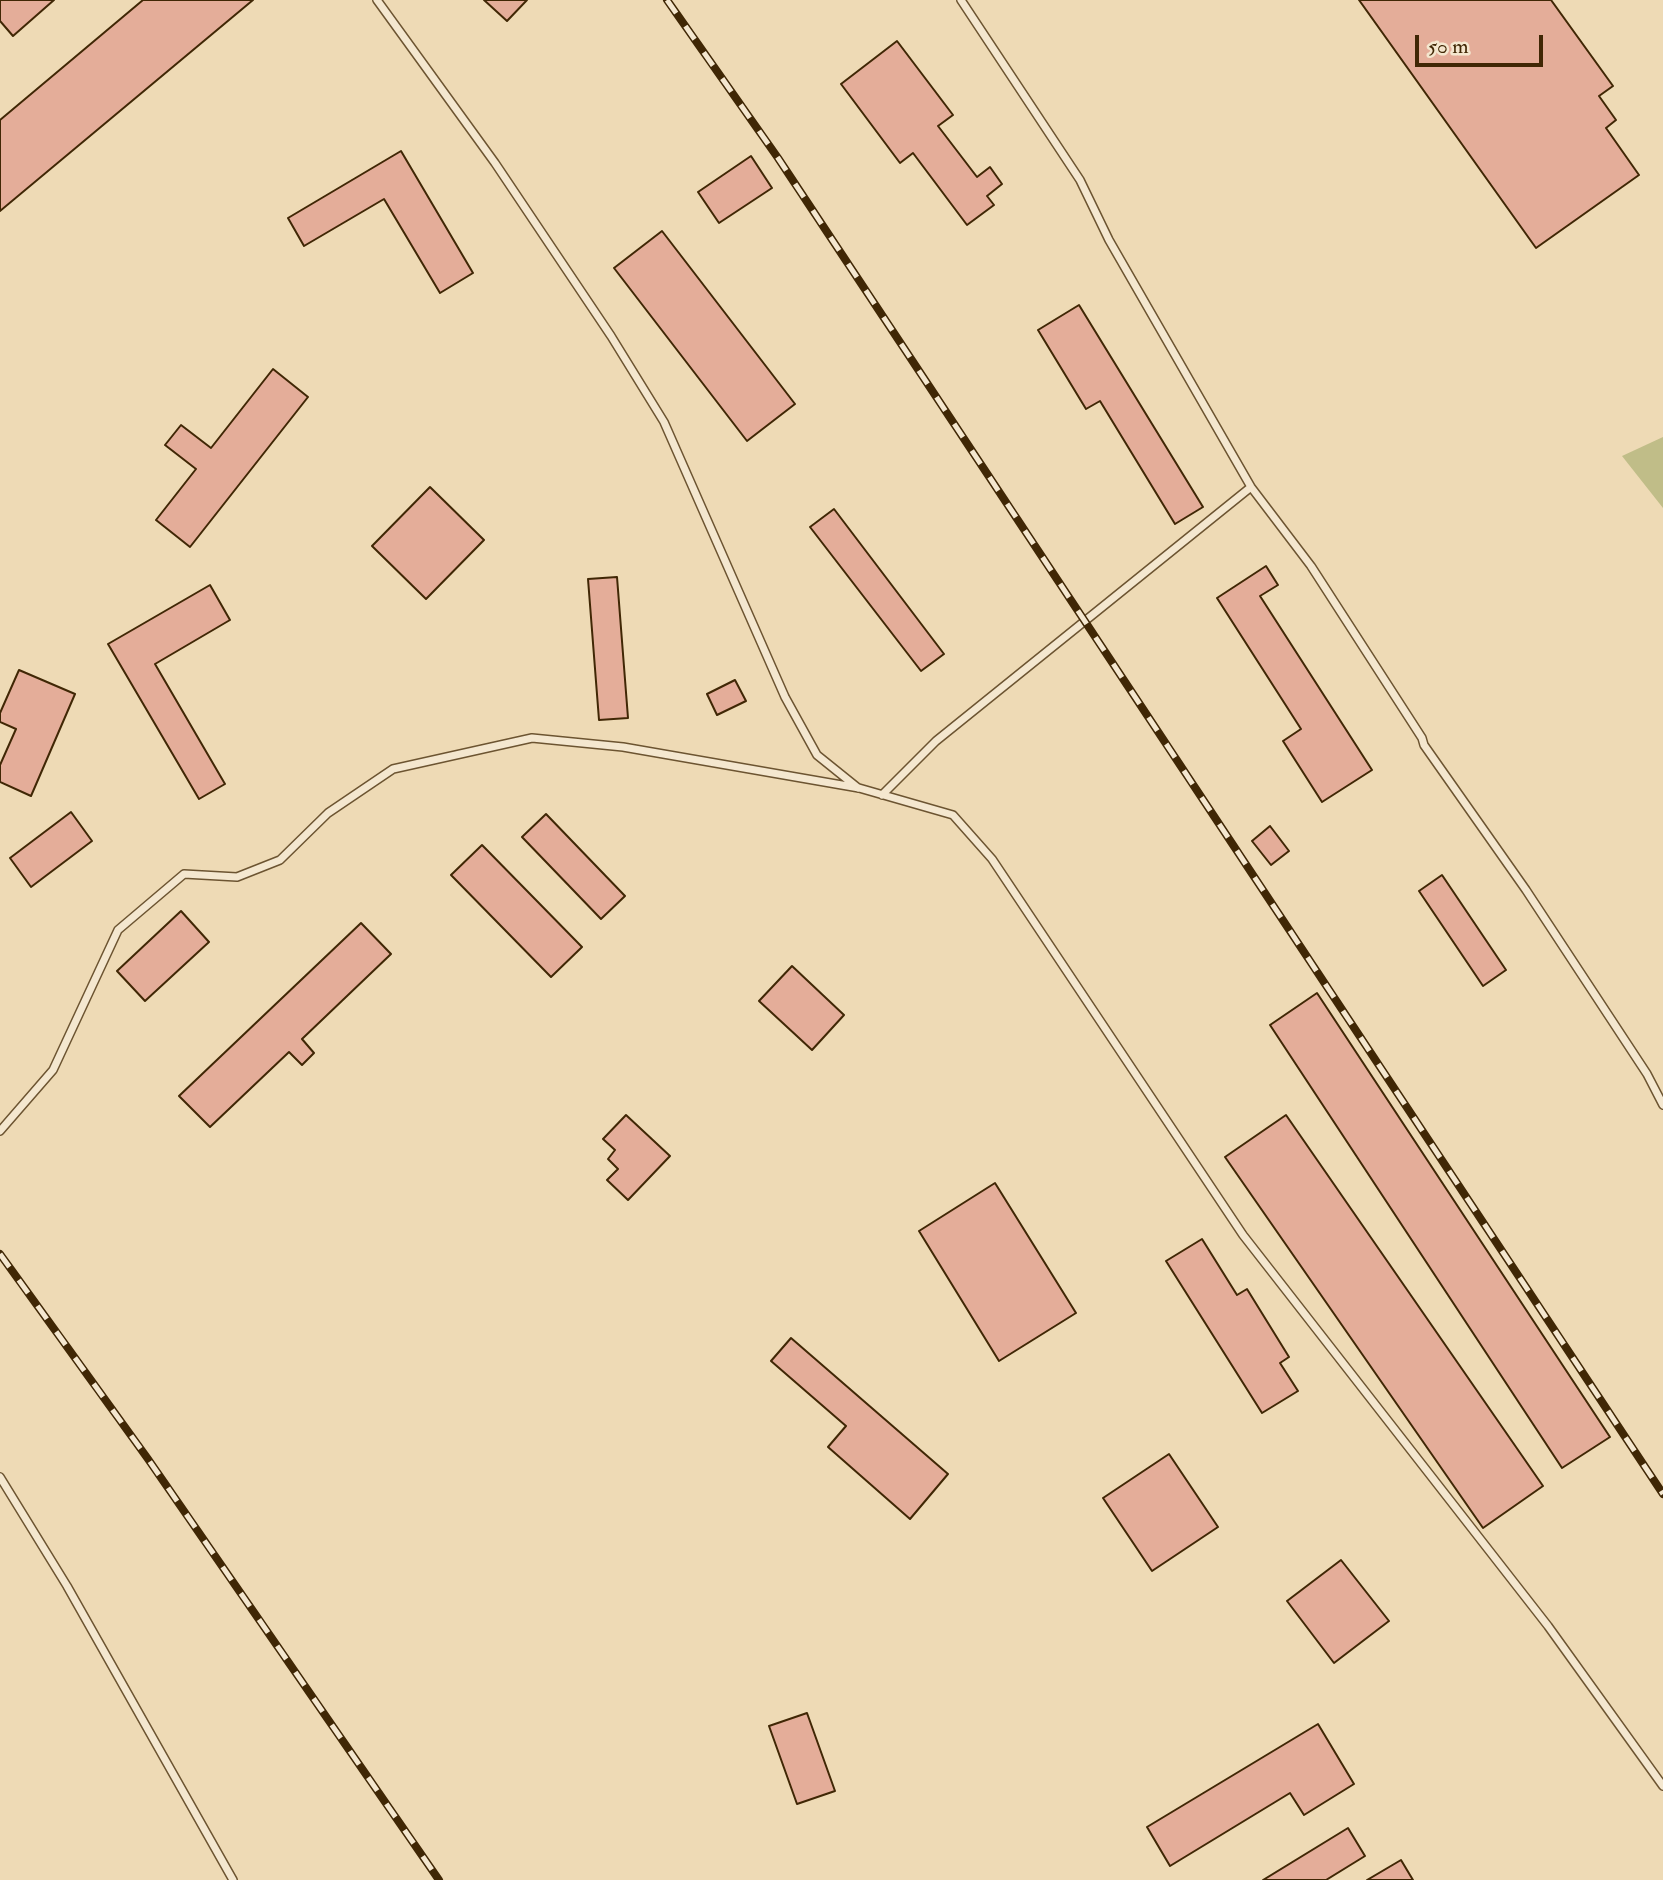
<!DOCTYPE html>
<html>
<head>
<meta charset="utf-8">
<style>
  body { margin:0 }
  #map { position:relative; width:1663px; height:1880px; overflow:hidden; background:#eedab5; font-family:"IM FELL Double Pica",serif }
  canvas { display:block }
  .scale { position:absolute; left:1415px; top:35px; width:128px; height:32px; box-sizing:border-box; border:4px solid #402705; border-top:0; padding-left:9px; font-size:21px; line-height:24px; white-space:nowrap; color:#402705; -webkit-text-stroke:5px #f4e7cf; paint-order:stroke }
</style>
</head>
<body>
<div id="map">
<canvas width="1663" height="1880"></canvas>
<div class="scale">50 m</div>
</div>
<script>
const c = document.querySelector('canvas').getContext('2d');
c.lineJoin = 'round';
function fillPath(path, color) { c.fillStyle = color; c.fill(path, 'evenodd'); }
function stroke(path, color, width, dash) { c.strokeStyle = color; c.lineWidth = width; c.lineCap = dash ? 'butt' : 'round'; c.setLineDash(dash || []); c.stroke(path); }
const green = new Path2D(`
  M 1663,437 L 1663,508 L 1622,456 Z`);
const building = new Path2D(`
  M 0,0 L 54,0 L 13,36 L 0,21 Z
  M 143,0 L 253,0 L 0,211 L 0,120 Z
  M 484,0 L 527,0 L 507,21 Z
  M 1359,0 L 1551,0 L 1613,86 L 1599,96 L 1616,120 L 1606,128 L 1639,175 L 1536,248 Z
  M 897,41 L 953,115 L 938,126 L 977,177 L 990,167 L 1002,184 L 987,196 L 994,205 L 967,225 L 913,153 L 900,163 L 841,84 Z
  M 401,151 L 473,273 L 440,293 L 384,199 L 304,246 L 288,218 Z
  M 751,156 L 772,188 L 719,223 L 698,192 Z
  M 662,231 L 795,404 L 747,441 L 614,268 Z
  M 1079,305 L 1203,507 L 1175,524 L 1100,401 L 1086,409 L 1038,330 Z
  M 273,369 L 308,397 L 190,547 L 156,520 L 196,469 L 165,445 L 181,425 L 211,448 Z
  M 430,487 L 484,540 L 426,599 L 372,546 Z
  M 834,509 L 944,654 L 921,671 L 810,527 Z
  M 1266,566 L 1278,585 L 1260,596 L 1372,770 L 1322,802 L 1283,741 L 1301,729 L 1217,598 Z
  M 617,577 L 628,718 L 599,720 L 588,579 Z
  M 210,585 L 230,620 L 155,664 L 225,784 L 199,799 L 108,644 Z
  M 19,670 L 75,694 L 31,796 L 0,782 L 0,765 L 16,729 L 0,722 L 0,713 Z
  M 735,680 L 746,701 L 717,715 L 707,694 Z
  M 71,812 L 92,841 L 31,887 L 10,858 Z
  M 546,814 L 625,896 L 601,919 L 522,837 Z
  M 1270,826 L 1289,851 L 1271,865 L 1252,841 Z
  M 482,845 L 582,947 L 551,977 L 451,875 Z
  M 1442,875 L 1506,970 L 1483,986 L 1419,891 Z
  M 181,911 L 209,942 L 145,1001 L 117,971 Z
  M 361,923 L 391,954 L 302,1039 L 314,1053 L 302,1065 L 289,1052 L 210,1127 L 179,1096 Z
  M 792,966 L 844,1015 L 812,1050 L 759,1001 Z
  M 1317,993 L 1610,1437 L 1562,1468 L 1270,1025 Z
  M 626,1115 L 670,1156 L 628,1200 L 607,1180 L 618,1169 L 608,1159 L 615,1150 L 603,1139 Z
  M 1286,1115 L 1543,1486 L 1483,1528 L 1225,1157 Z
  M 995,1183 L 1076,1313 L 999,1361 L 919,1231 Z
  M 1202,1239 L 1237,1295 L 1247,1289 L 1289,1357 L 1280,1363 L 1298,1391 L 1262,1413 L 1166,1261 Z
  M 791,1338 L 948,1474 L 910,1519 L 828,1447 L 846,1426 L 771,1361 Z
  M 1169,1454 L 1218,1527 L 1152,1571 L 1103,1498 Z
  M 1341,1560 L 1389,1621 L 1334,1663 L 1287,1601 Z
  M 807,1713 L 835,1791 L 797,1804 L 769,1726 Z
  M 1318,1724 L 1354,1784 L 1304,1815 L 1290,1793 L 1170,1866 L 1147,1827 Z
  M 1348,1828 L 1365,1856 L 1326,1880 L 1263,1880 Z
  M 1401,1860 L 1413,1880 L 1367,1880 Z`);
const service = new Path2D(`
  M 377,0 L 495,163 L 611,336 L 664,422 L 785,697 L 817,755 L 858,788
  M 961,0 L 1080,180 L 1109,240 L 1251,487 L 1311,566 L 1422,738 L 1424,745 L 1526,890 L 1647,1074 L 1663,1105
  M 882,795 L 936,741 L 1251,487
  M 0,1131 L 53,1070 L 118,930 L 184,874 L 237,877 L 280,860 L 328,813 L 393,769 L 532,738 L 623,747 L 859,788 L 953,815 L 992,859 L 1243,1235 L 1548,1626 L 1663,1786
  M 0,1477 L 67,1586 L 233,1880`);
const rail = new Path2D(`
  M 667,0 L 778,158 L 1663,1494
  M 0,1254 L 148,1459 L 439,1880`);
fillPath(green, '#c0bd88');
fillPath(building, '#e4ad99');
stroke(building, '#402705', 2);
stroke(service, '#6c5431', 10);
stroke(service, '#f4e7cf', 7);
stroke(rail, '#402705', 8);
stroke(rail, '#f4e7cf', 5, [16]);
</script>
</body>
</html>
